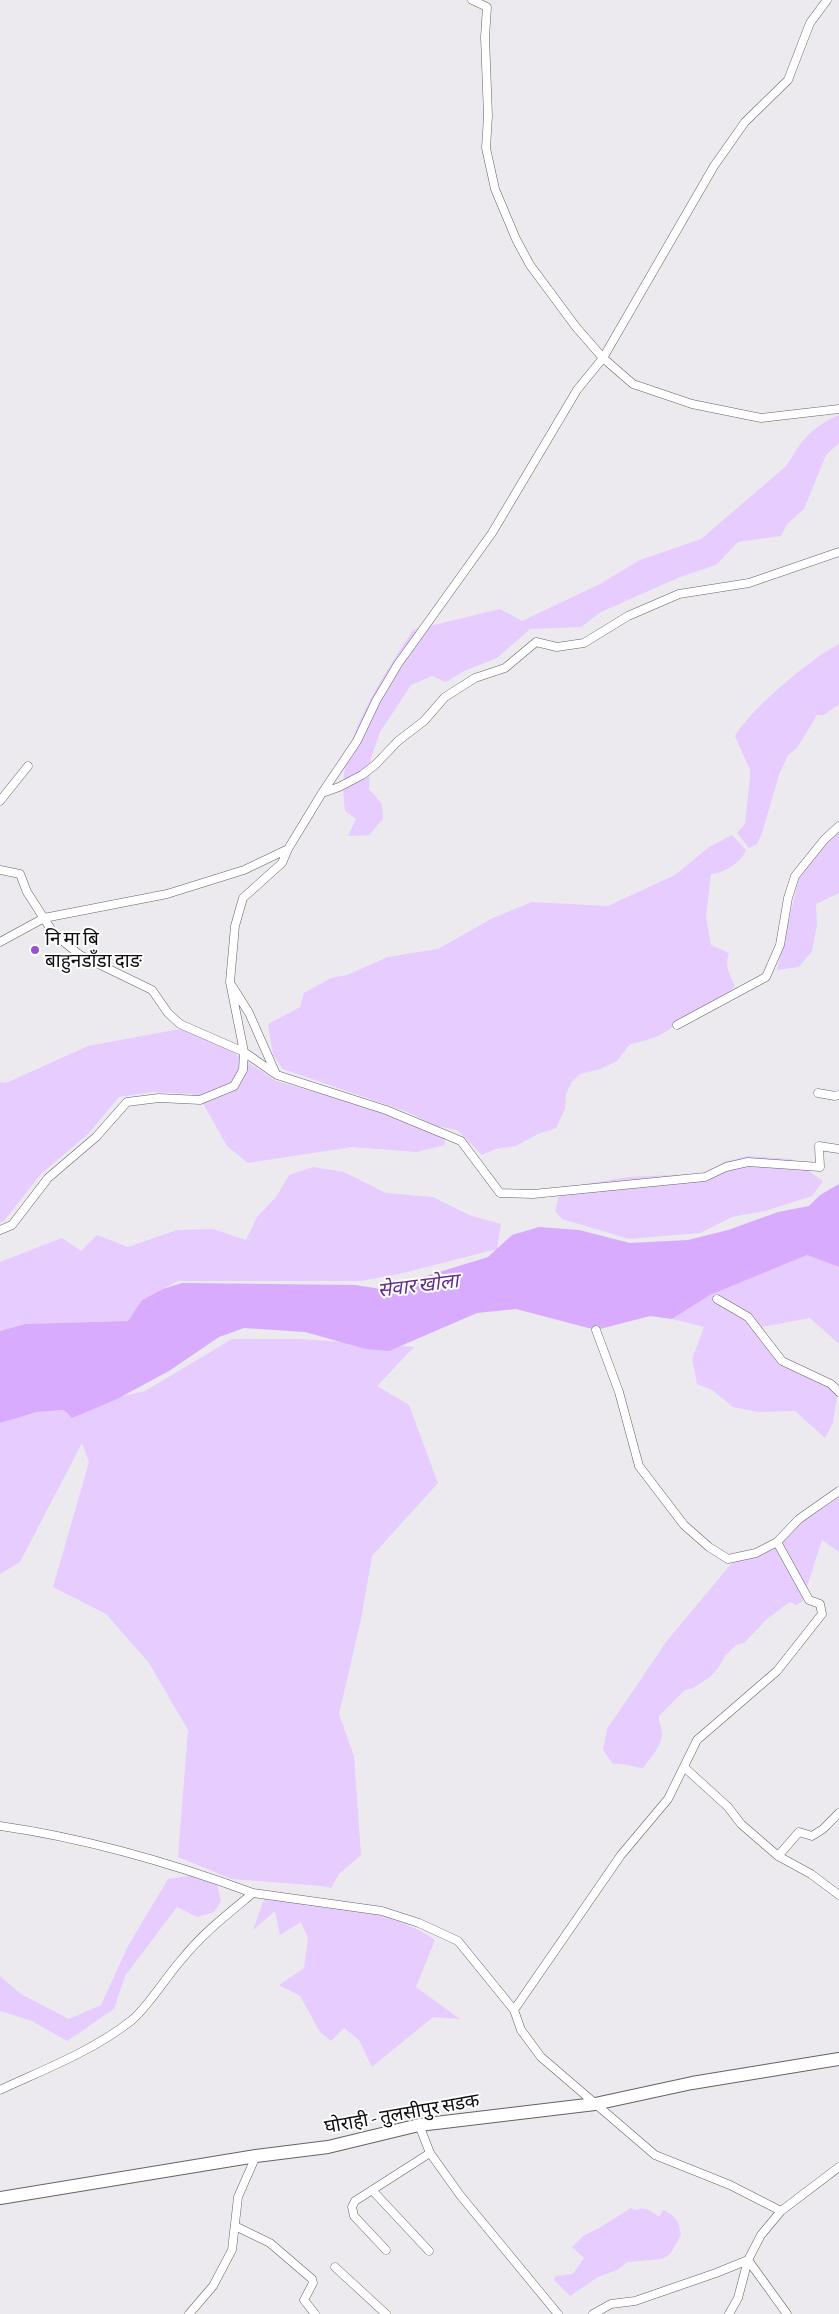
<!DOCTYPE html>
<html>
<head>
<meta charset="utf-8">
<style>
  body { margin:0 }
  canvas { display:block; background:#ece9ef }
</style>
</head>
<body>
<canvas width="839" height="2314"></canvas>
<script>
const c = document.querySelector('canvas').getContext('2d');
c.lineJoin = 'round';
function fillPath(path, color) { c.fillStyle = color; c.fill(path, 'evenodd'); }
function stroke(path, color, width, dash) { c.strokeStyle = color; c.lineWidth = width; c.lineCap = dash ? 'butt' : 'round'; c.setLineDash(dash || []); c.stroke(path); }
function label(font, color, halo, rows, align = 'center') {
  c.font = font + ' "Alegreya Sans","Noto Sans Devanagari",sans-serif'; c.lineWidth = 4; c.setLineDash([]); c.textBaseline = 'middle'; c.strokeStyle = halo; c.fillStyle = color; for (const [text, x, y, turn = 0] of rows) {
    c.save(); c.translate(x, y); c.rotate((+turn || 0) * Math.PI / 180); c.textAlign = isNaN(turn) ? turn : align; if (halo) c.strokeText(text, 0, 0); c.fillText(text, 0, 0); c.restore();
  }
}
const green = new Path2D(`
  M 839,415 L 839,443 L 826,455 L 804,509 L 787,524 L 781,536 L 738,542 L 716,565 L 680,577 L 601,612 L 581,627 L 530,629 L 497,658 L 464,671 L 446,682 L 432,676 L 411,685 L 380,732 L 371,758 L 369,789 L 382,804 L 383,819 L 369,835 L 348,836 L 356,819 L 345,811 C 343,793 342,772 348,753 C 361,709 388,668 413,630 L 500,609 L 522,621 L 598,585 L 640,560 L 701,539 L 785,467 C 792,458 799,444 806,437 C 815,428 827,420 839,415 Z
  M 839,644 L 839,704 L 824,715 L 817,715 L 797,748 L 788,755 L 779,775 L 762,833 L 757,844 L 749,848 L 737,833 L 745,824 L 750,777 L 750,770 L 735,736 C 751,709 810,659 839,644 Z
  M 839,833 L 839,893 L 816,904 L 817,925 L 812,951 L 799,967 L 777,970 L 799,878 L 826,843 Z
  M 732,835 L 746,850 C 742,862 723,874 711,874 L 706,917 L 711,945 L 729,953 C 724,965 730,975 735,986 L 731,991 L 676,1022 C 669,1035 644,1041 630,1044 L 617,1061 L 600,1069 L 580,1074 L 571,1083 L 566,1094 L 565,1109 L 556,1128 L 538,1134 L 516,1146 L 496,1149 L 482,1155 L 457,1130 L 436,1126 L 407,1112 L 283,1069 L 273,1055 L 268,1024 L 300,1007 L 304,993 L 331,978 L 347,975 L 388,957 L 438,949 L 493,918 L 532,902 L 608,906 L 675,875 L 709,847 Z
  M 180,1029 L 213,1041 L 234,1053 L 276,1081 L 386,1112 L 444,1136 L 445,1145 L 417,1152 L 352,1147 L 248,1163 L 227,1146 L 204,1105 L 192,1094 L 153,1092 L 119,1097 L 88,1134 L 40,1175 L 4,1221 L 0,1223 L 0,1082 L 6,1083 L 88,1046 Z
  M 748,1156 L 791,1159 L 823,1181 L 812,1196 L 765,1211 L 732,1217 L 700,1233 L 629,1239 L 562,1219 L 555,1211 L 559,1196 L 584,1184 L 629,1177 L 714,1173 L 723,1162 Z
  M 313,1167 L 344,1172 L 386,1193 L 433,1197 L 469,1215 L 501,1224 L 497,1249 L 399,1274 L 361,1281 L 178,1281 L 142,1300 L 128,1321 L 25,1324 L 0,1331 L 0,1262 L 62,1238 L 81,1251 L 97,1235 L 128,1247 L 177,1230 L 213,1229 L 246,1240 L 257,1217 L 277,1196 L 289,1175 Z
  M 807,1255 L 839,1267 L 839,1344 L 810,1318 L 762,1327 L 782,1357 L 839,1386 L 833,1423 L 825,1438 L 795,1411 L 758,1412 L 733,1407 L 712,1390 L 697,1384 L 692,1359 L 704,1327 L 672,1319 L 710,1295 Z
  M 232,1339 L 300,1339 L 414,1347 L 377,1386 L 409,1405 L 438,1483 L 372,1556 L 361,1619 L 339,1714 L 354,1756 L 361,1855 L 339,1874 L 331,1888 L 323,1886 L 232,1879 L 178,1857 L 188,1730 L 149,1663 L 106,1614 L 53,1587 L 89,1462 L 82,1443 L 20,1562 L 0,1574 L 0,1423 L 37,1412 L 64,1410 L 145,1391 Z
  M 839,1493 L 839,1552 L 822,1540 L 802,1602 L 796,1605 L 790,1602 L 787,1604 L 767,1619 L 744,1643 L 736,1645 L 725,1656 L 719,1667 L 710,1677 L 693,1688 L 685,1690 L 659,1716 C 659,1722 661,1726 662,1732 C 663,1744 650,1759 643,1768 C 632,1767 624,1763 613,1764 L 603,1750 L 607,1729 L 666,1642 L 731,1564 L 776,1545 L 814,1511 Z
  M 195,1875 L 217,1884 L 221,1901 L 214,1912 L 197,1917 L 177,1907 L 125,1976 L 114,2009 L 67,2041 L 32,2021 L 0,2011 L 0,1976 L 21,1994 L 69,2019 L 101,2005 L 128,1946 L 168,1879 Z
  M 267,1891 C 315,1900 396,1911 435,1940 L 416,1987 L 460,2019 L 433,2017 L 372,2067 L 359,2040 L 344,2028 L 331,2041 L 320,2032 L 300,1996 L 279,1985 L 304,1968 L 308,1938 L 301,1922 L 280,1935 L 275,1911 L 253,1930 Z
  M 631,2208 L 636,2210 C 645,2206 651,2211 659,2217 L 663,2210 L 672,2215 L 678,2222 L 681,2235 L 670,2254 L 662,2259 L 627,2262 L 617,2270 L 598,2277 L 570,2296 L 554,2280 L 556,2276 L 573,2274 L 584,2258 L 572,2247 L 583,2236 L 599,2228 Z`);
const water = new Path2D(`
  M 839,1184 L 839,1267 L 807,1255 L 710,1295 L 672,1319 L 650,1316 L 596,1330 L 516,1309 L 477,1313 L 389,1351 L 366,1349 L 305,1332 L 244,1328 L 219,1337 L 169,1371 L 117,1399 L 72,1418 L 64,1410 L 37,1412 L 0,1423 L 0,1331 L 25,1324 L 128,1321 L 142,1300 L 163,1289 L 182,1283 L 355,1285 L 387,1290 L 410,1281 L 488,1257 L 512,1235 L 539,1227 L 579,1230 L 630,1243 L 688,1240 L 728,1230 L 778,1212 L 809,1206 L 820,1195 Z`);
const minor = new Path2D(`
  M 472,0 L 487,7 L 485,37 L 488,116 L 486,148 L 495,189 L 516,239 L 530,265 L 576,327 L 603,358 L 633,384 L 692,404 L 761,418 L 839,409
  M 322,793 L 339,787 L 362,775 L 375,765 L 398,741 L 424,721 L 445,697 L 475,678 L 505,668 L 536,642 L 557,647 L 584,643 L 628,616 L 679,594 L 749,583 L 839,552
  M 0,801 L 28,766
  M 0,870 L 20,874 L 27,892 L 54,934 L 80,955 L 152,990 L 168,1013 L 180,1024 L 244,1052 L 277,1075 L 386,1110 L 461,1141 L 500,1193 L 533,1194 L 705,1177 L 726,1167 L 748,1162 L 820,1167 L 819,1146 L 839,1149
  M 0,942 L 44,918 L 167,894 L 244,870 L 288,849
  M 232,986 L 249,1013 L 276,1074
  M 677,1025 L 766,977 L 780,945 L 788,898 L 795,876 L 824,840 L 839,826
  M 818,1093 L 835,1096 L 839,1095
  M 0,1230 L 12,1225 L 48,1178 L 96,1137 L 127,1102 L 159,1098 L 200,1100 L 234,1086 L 243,1070 L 244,1052 L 230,982 L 235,926 L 243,898 L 282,863 L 288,849 L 322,793 L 357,741 L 376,701 L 398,664 L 492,533 L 577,390 L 603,358 L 714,166 L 745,122 L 788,80 L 810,23 L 827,0
  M 717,1299 L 748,1317 L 782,1361 L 831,1384 L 839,1392
  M 596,1330 L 619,1392 L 639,1466 L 684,1525 L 709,1547 L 728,1559 L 756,1553 L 777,1542 L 799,1519 L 839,1491
  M 684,1767 L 728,1807 L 741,1824 L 778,1856 L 811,1874 L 839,1895
  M 0,1826 C 84,1838 174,1864 253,1893
  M 778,1856 L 799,1832 L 812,1836 L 823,1829 L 839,1813
  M 514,2010 L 621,1855 L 668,1799 L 697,1740 L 777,1671 L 822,1614 L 820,1604 L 809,1600 L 777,1542
  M 0,2090 C 45,2069 93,2051 132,2020 C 148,2007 168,1974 183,1958 C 203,1933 229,1913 253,1893 L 382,1911 L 419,1923 L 458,1941 L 514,2010 L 521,2030 L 541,2057 L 655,2155 L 730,2185 L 781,2211
  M 419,2125 L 430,2153 L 460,2195 L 558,2314
  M 372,2190 L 429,2251
  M 235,2226 L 270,2243 L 312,2279 L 313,2283 L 304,2300 L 315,2314
  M 386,2250 L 354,2216 L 352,2207 L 355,2201 L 430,2153
  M 748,2260 L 787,2314
  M 335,2267 L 386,2314
  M 189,2314 L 213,2286 L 232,2250 L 238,2197 L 256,2156
  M 593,2314 L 611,2304 L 635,2301 L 716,2273 L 748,2260 L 761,2235 L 781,2211 L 839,2167
  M 729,2314 L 738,2298 L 748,2260`);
const primary = new Path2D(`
  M 0,2198 L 256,2156 L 328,2147 L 419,2125 L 595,2104 L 692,2083 L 839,2059`);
const markers = [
  [35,950,5,"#9854c9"]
];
const poiNames = [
  ["नि मा बि",45,939],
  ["बाहुनडाँडा दाङ",45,961]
];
const streetNames = [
  ["घोराही - तुलसीपुर सडक",402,2114,-10]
];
const waterNames = [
  ["सेवार खोला",418,1286,-7]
];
fillPath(green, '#e7cdff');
fillPath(water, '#d8abff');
stroke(minor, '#656367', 9);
stroke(primary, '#656367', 14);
stroke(minor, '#fff', 8);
stroke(primary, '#fff', 12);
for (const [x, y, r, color] of markers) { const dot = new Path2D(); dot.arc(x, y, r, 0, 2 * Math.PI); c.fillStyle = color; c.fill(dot); stroke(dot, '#fff', 2); }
label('19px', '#0e0d0f', '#fff', poiNames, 'left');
label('19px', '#0e0d0f', '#fff', streetNames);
label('italic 20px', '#642b8b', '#fff', waterNames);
</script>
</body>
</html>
